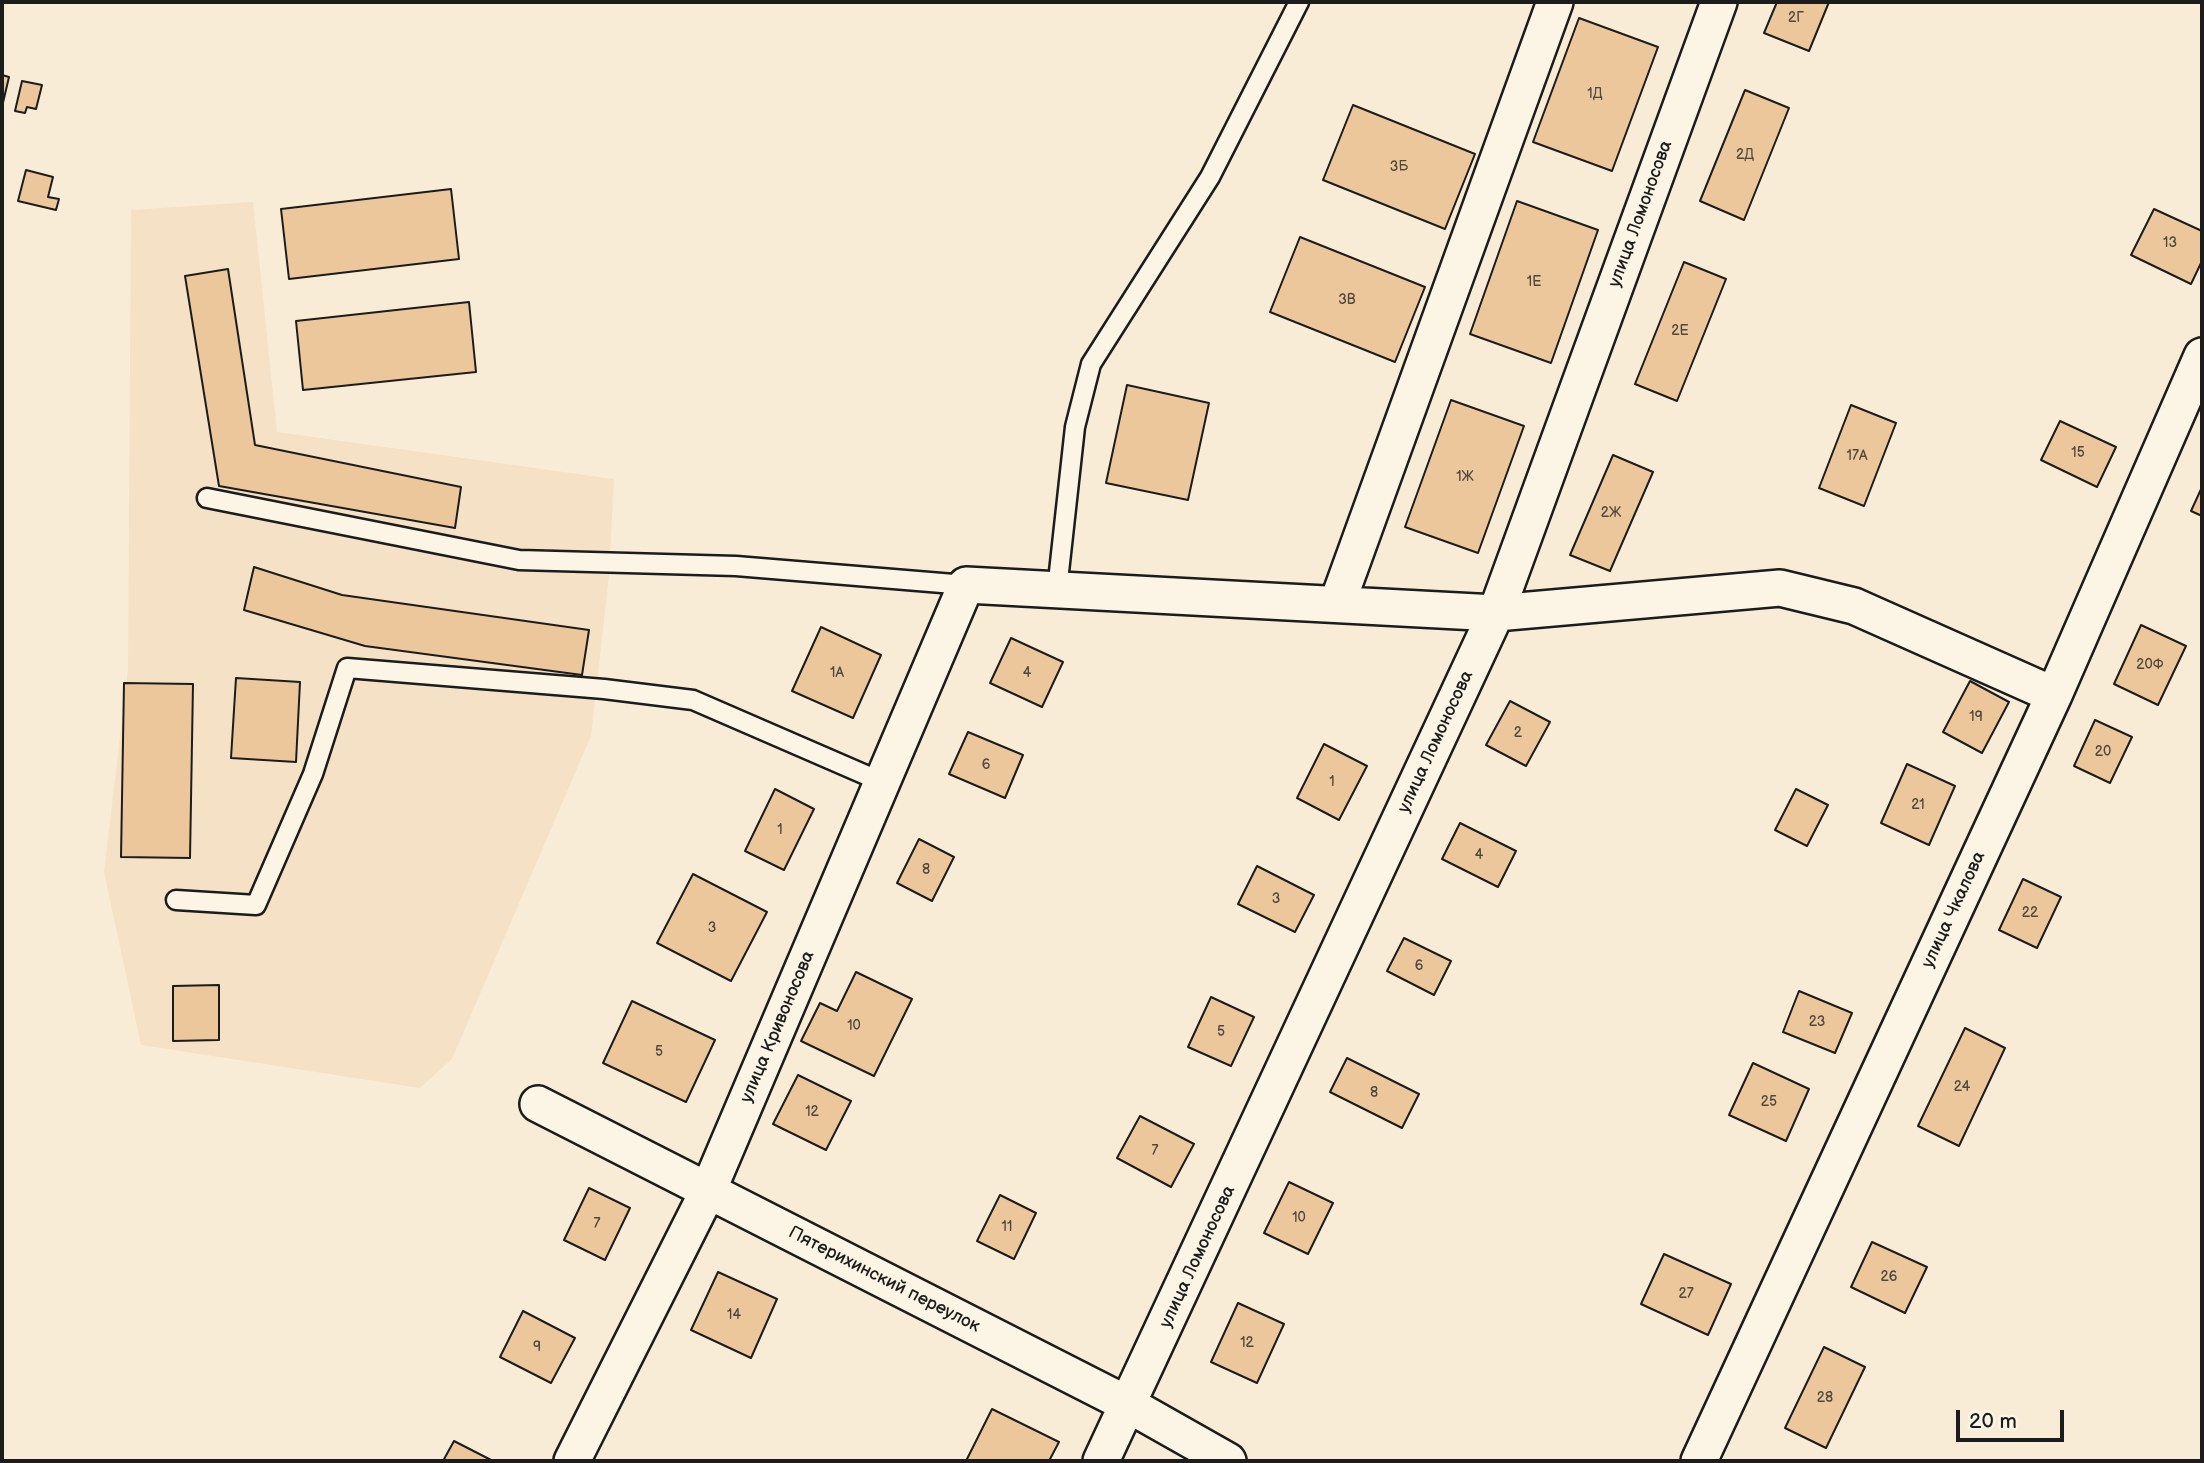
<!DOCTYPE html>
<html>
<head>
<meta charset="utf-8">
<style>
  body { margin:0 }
  #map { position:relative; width:2204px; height:1463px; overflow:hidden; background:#f9ecd6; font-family:"Balsamiq Sans",sans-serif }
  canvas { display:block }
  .frame { position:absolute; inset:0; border:4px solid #1c1c1c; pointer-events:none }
  .scale { position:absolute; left:1956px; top:1410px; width:108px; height:32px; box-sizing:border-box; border:4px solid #1c1c1c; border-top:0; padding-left:9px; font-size:21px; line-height:24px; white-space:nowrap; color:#1c1c1c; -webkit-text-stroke:5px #fcf5e5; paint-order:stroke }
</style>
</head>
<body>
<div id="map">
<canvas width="2204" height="1463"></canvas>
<div class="frame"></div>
<div class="scale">20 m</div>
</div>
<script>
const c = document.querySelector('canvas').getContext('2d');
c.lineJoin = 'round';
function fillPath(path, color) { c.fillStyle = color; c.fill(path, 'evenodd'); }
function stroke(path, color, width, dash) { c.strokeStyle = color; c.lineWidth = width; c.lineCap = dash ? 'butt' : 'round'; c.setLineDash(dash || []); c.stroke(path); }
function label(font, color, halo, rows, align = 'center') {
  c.font = font + ' "Balsamiq Sans",sans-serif'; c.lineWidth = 5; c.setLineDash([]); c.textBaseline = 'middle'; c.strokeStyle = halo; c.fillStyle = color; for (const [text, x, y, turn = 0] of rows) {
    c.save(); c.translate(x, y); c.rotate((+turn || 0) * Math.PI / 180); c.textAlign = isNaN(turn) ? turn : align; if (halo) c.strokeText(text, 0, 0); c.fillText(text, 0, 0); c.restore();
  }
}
const built = new Path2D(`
  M 253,202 L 277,432 L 614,479 L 609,576 L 591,736 L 452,1059 L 420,1088 L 141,1045 L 104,872 L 128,669 L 131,210 Z`);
const building = new Path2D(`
  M 1777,2 L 1829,2 L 1809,51 L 1764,33 Z
  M 1579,18 L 1658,47 L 1612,171 L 1533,142 Z
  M 2,75 L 9,77 L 2,107 Z
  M 22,81 L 42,85 L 36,109 L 27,107 L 25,113 L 15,111 Z
  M 1745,90 L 1789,108 L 1744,220 L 1700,201 Z
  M 1353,105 L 1475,154 L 1445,229 L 1323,180 Z
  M 26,170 L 53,177 L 48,197 L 59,199 L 56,210 L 18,201 Z
  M 451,189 L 459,259 L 289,279 L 281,209 Z
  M 1517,201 L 1598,230 L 1551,363 L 1470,334 Z
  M 2154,209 L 2202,231 L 2202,261 L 2191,284 L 2131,255 Z
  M 1300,237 L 1425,287 L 1395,362 L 1270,312 Z
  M 1684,262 L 1726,279 L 1677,401 L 1635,384 Z
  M 228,269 L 255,445 L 461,487 L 455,528 L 219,486 L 185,276 Z
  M 469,302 L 476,372 L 303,390 L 296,321 Z
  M 1127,385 L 1209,403 L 1188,500 L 1106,483 Z
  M 1451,400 L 1524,426 L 1478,553 L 1405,527 Z
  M 1851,405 L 1896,423 L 1864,506 L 1819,488 Z
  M 2060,421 L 2116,447 L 2097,487 L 2041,460 Z
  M 1613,455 L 1653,472 L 1610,571 L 1570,555 Z
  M 2202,487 L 2202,516 L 2191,511 Z
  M 254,567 L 342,595 L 589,630 L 582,675 L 365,646 L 244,610 Z
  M 2141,625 L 2186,646 L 2158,705 L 2114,684 Z
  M 821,627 L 881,655 L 853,718 L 792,691 Z
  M 1011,638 L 1063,662 L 1042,707 L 990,683 Z
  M 236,678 L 300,682 L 296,762 L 231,758 Z
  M 1970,681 L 2009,702 L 1982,753 L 1943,732 Z
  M 124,683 L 193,684 L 190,858 L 121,857 Z
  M 1510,701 L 1550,722 L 1526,766 L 1486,745 Z
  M 2095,720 L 2132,737 L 2110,783 L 2074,766 Z
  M 968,732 L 1023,755 L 1005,798 L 949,774 Z
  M 1324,744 L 1367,766 L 1339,820 L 1297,798 Z
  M 1907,764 L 1955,786 L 1929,845 L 1881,823 Z
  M 775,789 L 814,809 L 784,870 L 745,851 Z
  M 1796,789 L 1828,805 L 1807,846 L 1775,830 Z
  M 1460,823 L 1516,851 L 1498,887 L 1442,859 Z
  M 919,839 L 954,857 L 932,901 L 897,883 Z
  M 1257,866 L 1314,895 L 1295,932 L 1238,904 Z
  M 693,874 L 767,912 L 731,981 L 657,943 Z
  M 2023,879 L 2061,897 L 2037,948 L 1999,930 Z
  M 1404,938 L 1451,961 L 1434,995 L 1387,971 Z
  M 856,972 L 912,999 L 874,1076 L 801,1041 L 820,1003 L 837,1011 Z
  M 219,985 L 219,1040 L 173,1041 L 173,986 Z
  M 1799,991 L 1852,1013 L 1835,1053 L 1783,1032 Z
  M 1211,997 L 1254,1017 L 1231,1066 L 1188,1047 Z
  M 632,1001 L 715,1040 L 686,1102 L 603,1063 Z
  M 1965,1028 L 2005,1048 L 1959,1146 L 1918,1126 Z
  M 1347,1058 L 1419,1094 L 1402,1128 L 1330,1092 Z
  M 1753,1063 L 1809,1089 L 1786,1141 L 1729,1115 Z
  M 798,1075 L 851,1101 L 826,1150 L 773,1124 Z
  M 1140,1116 L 1194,1144 L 1171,1187 L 1117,1158 Z
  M 1289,1182 L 1333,1203 L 1308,1254 L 1264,1233 Z
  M 589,1188 L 630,1208 L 605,1260 L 564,1240 Z
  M 1000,1195 L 1036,1213 L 1014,1259 L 977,1241 Z
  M 1872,1242 L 1927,1267 L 1905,1313 L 1851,1287 Z
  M 1664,1254 L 1731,1284 L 1708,1335 L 1641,1304 Z
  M 718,1272 L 777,1299 L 751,1358 L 691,1330 Z
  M 1238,1303 L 1284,1324 L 1257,1383 L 1211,1362 Z
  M 523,1311 L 575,1338 L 551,1383 L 500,1357 Z
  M 1824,1347 L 1865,1367 L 1826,1448 L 1785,1428 Z
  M 992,1409 L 1059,1442 L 1049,1461 L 966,1461 Z
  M 454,1441 L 493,1461 L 443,1461 Z`);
const service = new Path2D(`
  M 207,498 L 519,560 L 736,566 L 966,585
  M 1057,590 L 1075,427 L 1091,364 L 1210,177 L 1299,2
  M 176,900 L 256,905 L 313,774 L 347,668 L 604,689 L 693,700 L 882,782`);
const minor = new Path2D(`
  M 1337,604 L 1555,2
  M 538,1104 L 1129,1405 L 1228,1461
  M 572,1461 L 708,1191 L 966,585 L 1496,613 L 1780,588 L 1854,606 L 2054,695
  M 1101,1461 L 1496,613 L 1719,2
  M 1699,1461 L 2054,695 L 2202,356`);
const numberNames = [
  ["2Г",1796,18],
  ["1Д",1595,94],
  ["2Д",1745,155],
  ["3Б",1399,167],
  ["13",2170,243],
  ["1Е",1534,282],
  ["3В",1347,300],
  ["2Е",1680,331],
  ["15",2078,453],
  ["17А",1857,456],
  ["1Ж",1465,477],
  ["2Ж",1611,513],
  ["20Ф",2150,665],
  ["1А",837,673],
  ["4",1027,673],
  ["19",1976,717],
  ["2",1518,733],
  ["20",2103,752],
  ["6",986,765],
  ["1",1332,782],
  ["21",1918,805],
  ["1",780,830],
  ["4",1479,855],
  ["8",926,870],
  ["3",1276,899],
  ["22",2030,913],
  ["3",712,928],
  ["6",1419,966],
  ["23",1817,1022],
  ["10",854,1026],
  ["5",1221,1032],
  ["5",659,1052],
  ["24",1962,1087],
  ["8",1374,1093],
  ["25",1769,1102],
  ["12",812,1112],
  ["7",1155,1151],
  ["10",1299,1218],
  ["7",597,1224],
  ["11",1007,1227],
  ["26",1889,1277],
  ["27",1686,1294],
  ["14",734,1315],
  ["12",1247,1343],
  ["9",537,1347],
  ["28",1825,1398]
];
const streetNames = [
  ["улица Ломоносова",1641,214,-70],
  ["улица Ломоносова",1436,742,-65],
  ["улица Чкалова",1954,910,-65],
  ["улица Кривоносова",778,1027,-67],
  ["улица Ломоносова",1198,1257,-65],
  ["Пятерихинский переулок",884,1280,27]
];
fillPath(built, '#f5e1c5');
fillPath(building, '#ecc79c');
stroke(building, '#1c1c1c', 2);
stroke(service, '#1c1c1c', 23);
stroke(minor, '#1c1c1c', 40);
stroke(service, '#fcf5e5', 18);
stroke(minor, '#fcf5e5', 35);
label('14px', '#50473c', null, numberNames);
label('18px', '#1c1c1c', '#fcf5e5', streetNames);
</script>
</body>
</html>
